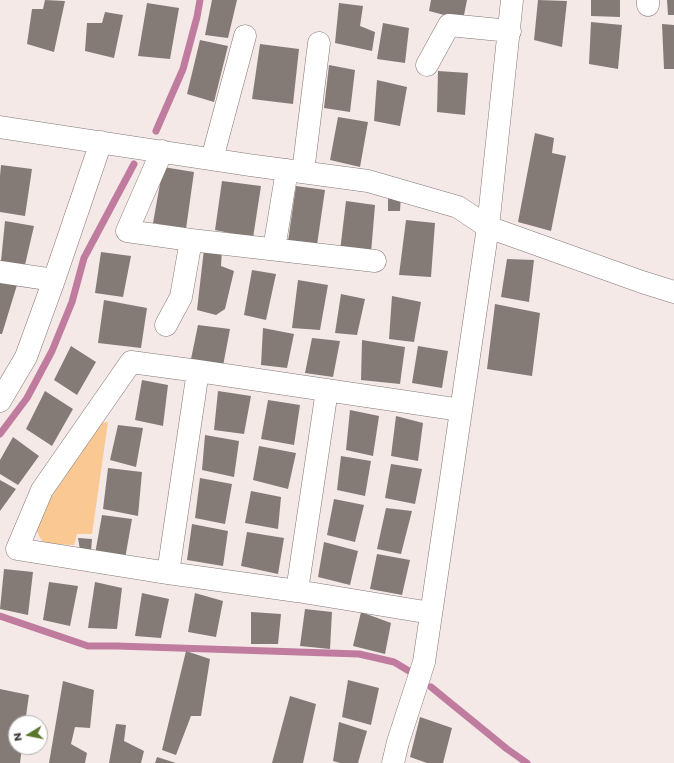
<!DOCTYPE html>
<html>
<head>
<meta charset="utf-8">
<style>
  body { margin:0 }
  #map { position:relative; width:674px; height:763px; overflow:hidden; background:#f5e9e7; font-family:Poppins,sans-serif }
  canvas { display:block }
  .north { position:absolute; left:8px; top:715px; width:40px; height:40px; box-sizing:border-box; background:#fff; border:1px solid #b2b0b0; border-radius:50%; rotate:260deg; font-size:11px; font-weight:700; line-height:16px; text-align:center; color:#3f3a39 }
  .north::after { content:''; display:block; margin:auto; width:14px; height:18px; background:#58772c; clip-path:polygon(50% 0,100% 100%,50% 72%,0 100%) }
</style>
</head>
<body>
<div id="map">
<canvas width="674" height="763"></canvas>
<div class="north">N</div>
</div>
<script>
const c = document.querySelector('canvas').getContext('2d');
c.lineJoin = 'round';
function fillPath(path, color) { c.fillStyle = color; c.fill(path, 'evenodd'); }
function stroke(path, color, width, dash) { c.strokeStyle = color; c.lineWidth = width; c.lineCap = dash ? 'butt' : 'round'; c.setLineDash(dash || []); c.stroke(path); }
const green = new Path2D(`
  M 108,422 L 92,534 L 77,534 L 74,545 L 45,544 C 36,533 35,529 39,515 L 101,423 Z`);
const stream = new Path2D(`
  M 156,131 L 183,69 L 197,17 L 200,0
  M 0,434 L 27,398 L 52,351 L 72,302 L 84,258 L 134,164
  M 0,616 L 88,646 L 117,646 L 359,654 L 394,662 L 409,671
  M 431,687 L 507,749 L 527,763`);
const building = new Path2D(`
  M 45,0 L 65,1 L 54,52 L 27,44 L 32,9 L 43,9 Z
  M 212,0 L 237,0 L 228,38 L 205,35 Z
  M 431,0 L 467,0 L 463,20 L 429,11 Z
  M 538,0 L 567,1 L 562,47 L 534,40 Z
  M 591,0 L 620,0 L 620,17 L 591,16 Z
  M 667,0 L 674,0 L 674,15 L 668,15 Z
  M 147,3 L 179,8 L 170,59 L 138,56 Z
  M 339,3 L 363,6 L 360,26 L 375,32 L 372,51 L 335,43 Z
  M 105,12 L 123,15 L 114,58 L 85,51 L 87,23 L 102,23 Z
  M 591,22 L 622,25 L 618,69 L 589,64 Z
  M 383,23 L 409,28 L 405,63 L 377,59 Z
  M 662,24 L 674,25 L 674,69 L 664,69 Z
  M 200,40 L 228,46 L 214,102 L 187,94 Z
  M 260,44 L 299,49 L 293,104 L 252,99 Z
  M 329,65 L 355,70 L 350,112 L 324,108 Z
  M 438,71 L 468,73 L 465,115 L 437,112 Z
  M 377,80 L 407,87 L 400,126 L 374,121 Z
  M 338,117 L 368,122 L 360,167 L 330,160 Z
  M 535,133 L 554,138 L 552,153 L 566,156 L 551,231 L 518,222 Z
  M 1,165 L 32,169 L 25,216 L 0,212 L 0,176 Z
  M 163,167 L 194,172 L 186,229 L 153,223 Z
  M 222,181 L 261,186 L 253,238 L 215,230 Z
  M 296,186 L 325,190 L 317,245 L 288,241 Z
  M 388,193 L 401,195 L 400,211 L 388,211 Z
  M 346,201 L 375,205 L 371,253 L 340,251 Z
  M 406,220 L 435,223 L 431,277 L 399,275 Z
  M 5,221 L 34,226 L 25,265 L 1,261 Z
  M 204,249 L 222,249 L 221,266 L 234,271 L 225,309 L 216,315 L 197,310 Z
  M 101,252 L 131,256 L 123,297 L 95,293 Z
  M 507,259 L 534,260 L 529,302 L 501,297 Z
  M 252,270 L 276,274 L 266,320 L 244,315 Z
  M 0,280 L 17,285 L 2,334 L 0,334 Z
  M 298,280 L 328,285 L 320,330 L 292,328 Z
  M 341,294 L 365,299 L 357,335 L 335,333 Z
  M 392,296 L 421,302 L 414,342 L 389,339 Z
  M 104,300 L 147,308 L 141,348 L 98,343 Z
  M 495,304 L 540,313 L 532,376 L 487,369 Z
  M 198,325 L 230,329 L 223,366 L 191,359 Z
  M 263,328 L 294,334 L 287,368 L 261,365 Z
  M 312,338 L 340,341 L 333,377 L 305,373 Z
  M 362,340 L 405,347 L 400,384 L 361,380 Z
  M 71,346 L 96,362 L 77,395 L 54,380 Z
  M 418,346 L 448,351 L 442,388 L 412,383 Z
  M 142,380 L 168,385 L 163,426 L 135,420 Z
  M 45,391 L 73,409 L 52,446 L 26,429 Z
  M 218,391 L 251,396 L 244,434 L 214,430 Z
  M 268,400 L 300,405 L 294,445 L 261,439 Z
  M 350,410 L 379,416 L 373,456 L 346,450 Z
  M 396,416 L 423,423 L 418,461 L 391,456 Z
  M 118,425 L 143,428 L 136,467 L 110,460 Z
  M 205,435 L 239,441 L 234,477 L 202,470 Z
  M 13,437 L 39,456 L 18,485 L 0,474 L 0,460 Z
  M 259,446 L 296,453 L 288,489 L 253,480 Z
  M 341,456 L 371,461 L 365,496 L 337,490 Z
  M 391,464 L 422,469 L 415,504 L 385,498 Z
  M 108,468 L 142,472 L 138,516 L 103,509 Z
  M 200,478 L 232,484 L 225,524 L 195,518 Z
  M 0,480 L 16,489 L 0,511 Z
  M 251,491 L 281,497 L 278,529 L 245,523 Z
  M 334,499 L 364,505 L 355,542 L 327,535 Z
  M 386,508 L 412,511 L 401,554 L 377,549 Z
  M 102,515 L 132,519 L 125,559 L 95,554 Z
  M 192,524 L 228,531 L 223,566 L 187,560 Z
  M 247,532 L 284,538 L 278,574 L 241,566 Z
  M 78,538 L 92,539 L 91,551 L 80,550 Z
  M 324,542 L 358,551 L 350,585 L 318,577 Z
  M 377,554 L 410,560 L 402,595 L 370,589 Z
  M 4,569 L 33,572 L 28,615 L 0,609 Z
  M 49,582 L 78,586 L 70,626 L 43,620 Z
  M 95,582 L 122,588 L 117,629 L 88,628 Z
  M 142,593 L 169,599 L 161,638 L 135,636 Z
  M 195,593 L 223,601 L 216,637 L 188,632 Z
  M 305,609 L 332,612 L 330,649 L 300,646 Z
  M 251,612 L 281,614 L 278,644 L 251,644 Z
  M 361,612 L 391,623 L 385,654 L 353,646 Z
  M 186,651 L 210,659 L 201,716 L 191,716 L 176,755 L 162,750 Z
  M 348,680 L 379,688 L 371,725 L 342,717 Z
  M 63,681 L 94,690 L 90,728 L 75,727 L 71,744 L 87,753 L 85,763 L 49,763 Z
  M 0,689 L 29,695 L 25,723 L 16,723 L 16,747 L 22,747 L 20,763 L 0,763 Z
  M 290,696 L 316,704 L 303,763 L 272,763 Z
  M 420,717 L 452,728 L 443,763 L 427,763 L 410,757 Z
  M 339,722 L 367,731 L 358,763 L 340,763 L 333,761 Z
  M 116,724 L 126,725 L 124,741 L 144,751 L 141,763 L 109,763 Z
  M 157,757 L 176,763 L 155,763 Z`);
const minor = new Path2D(`
  M 648,0 L 648,5
  M 427,65 L 449,25 L 510,31
  M 0,127 L 249,165 L 368,181 L 458,207 L 488,227 L 642,282 L 674,292
  M 162,151 L 127,231 L 191,240
  M 212,159 L 245,36
  M 303,172 L 319,43
  M 274,249 L 287,170
  M 0,272 L 54,280
  M 166,325 L 181,297 L 191,240 L 375,261
  M 0,401 L 26,357 L 54,280 L 101,142
  M 168,573 L 198,371
  M 297,591 L 327,390
  M 431,613 L 297,591 L 168,573 L 17,549 L 42,490 L 131,362 L 198,371 L 461,410
  M 393,763 L 398,742 L 424,662 L 488,227 L 512,0`);
fillPath(green, '#fac893');
stroke(stream, '#c07c9e', 7);
fillPath(building, '#847b76');
stroke(minor, '#827876', 23);
stroke(minor, '#fff', 22);
</script>
</body>
</html>
